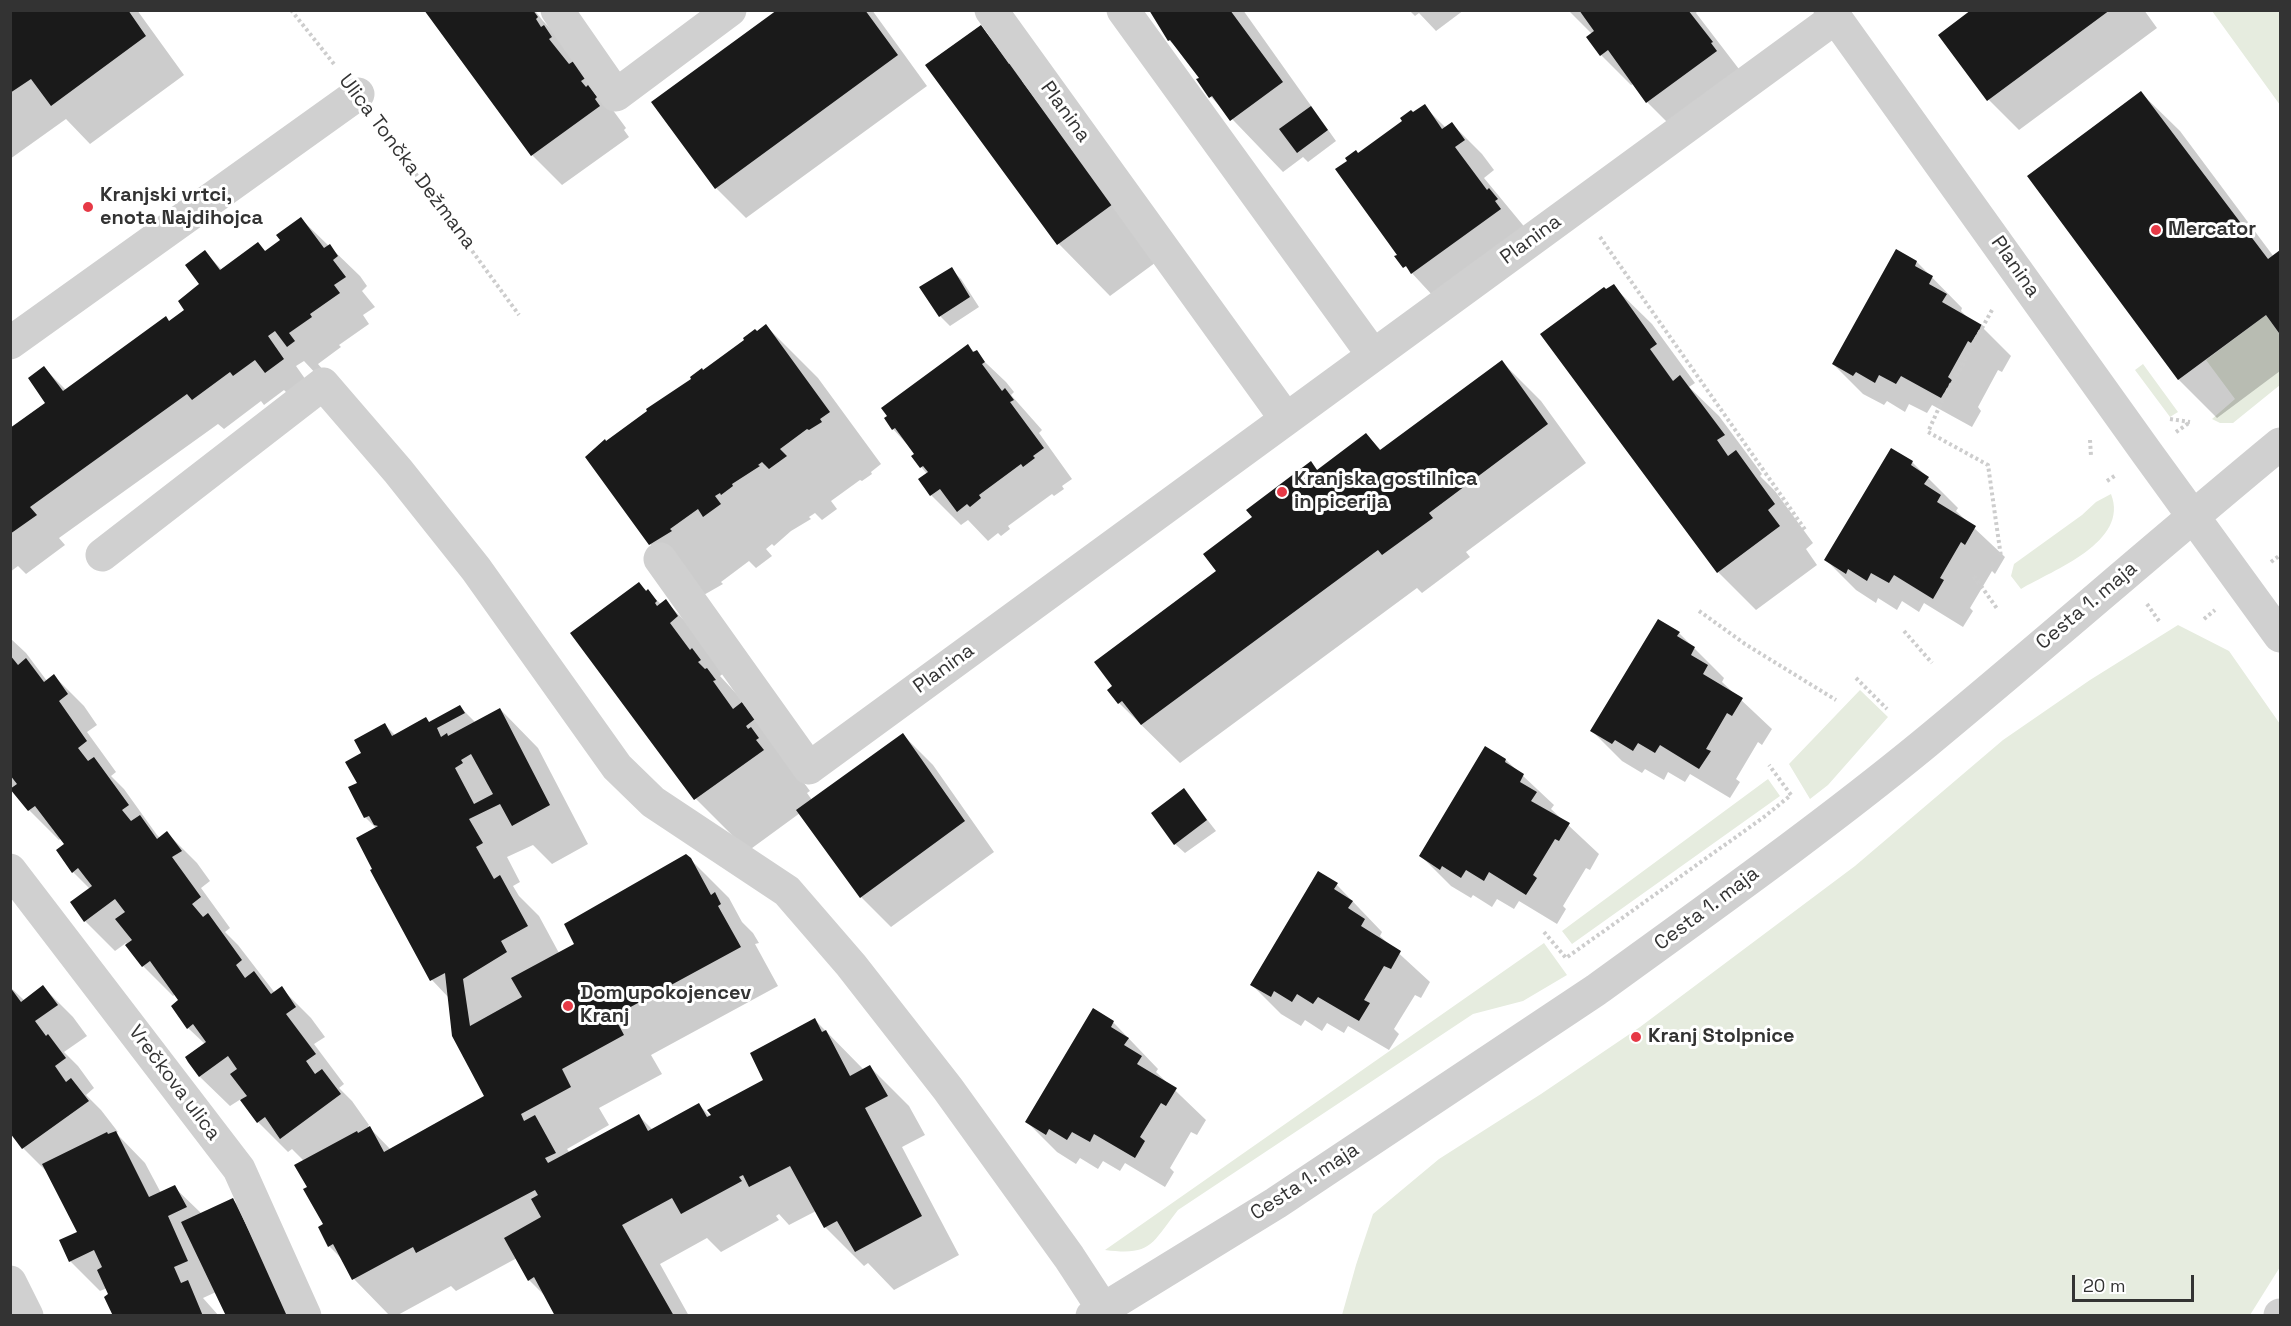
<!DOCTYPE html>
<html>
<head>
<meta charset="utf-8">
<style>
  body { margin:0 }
  #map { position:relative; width:2291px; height:1326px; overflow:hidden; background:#fff; font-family:"Space Grotesk",sans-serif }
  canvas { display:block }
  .frame { position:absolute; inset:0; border:12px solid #333; pointer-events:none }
  .scale { position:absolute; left:2072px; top:1275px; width:122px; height:27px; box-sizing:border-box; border:3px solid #333; border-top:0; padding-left:8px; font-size:18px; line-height:21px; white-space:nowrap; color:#333; -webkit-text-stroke:4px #fff; paint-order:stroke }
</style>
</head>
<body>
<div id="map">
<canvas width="2291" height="1326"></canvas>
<div class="frame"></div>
<div class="scale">20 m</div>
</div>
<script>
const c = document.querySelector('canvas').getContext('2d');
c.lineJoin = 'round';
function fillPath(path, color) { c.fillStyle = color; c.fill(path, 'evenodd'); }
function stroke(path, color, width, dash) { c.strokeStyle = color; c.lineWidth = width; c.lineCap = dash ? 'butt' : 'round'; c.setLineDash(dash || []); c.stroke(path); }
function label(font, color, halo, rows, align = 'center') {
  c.font = font + ' "Space Grotesk",sans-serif'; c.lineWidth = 6; c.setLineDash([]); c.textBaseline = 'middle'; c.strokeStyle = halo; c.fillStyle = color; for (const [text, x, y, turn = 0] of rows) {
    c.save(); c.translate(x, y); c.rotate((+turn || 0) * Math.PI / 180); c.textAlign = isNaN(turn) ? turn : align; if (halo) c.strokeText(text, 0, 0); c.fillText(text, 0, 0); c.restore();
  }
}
const green = new Path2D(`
  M 2212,11 L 2280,11 L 2280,105 Z
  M 2266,315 L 2280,335 L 2280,385 L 2233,423 L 2220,423 L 2212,419 L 2235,399 L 2206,360 Z
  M 2143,364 L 2178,412 L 2170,417 L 2135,370 Z
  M 2111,494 C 2130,542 2053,570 2021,589 L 2011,576 L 2014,564 L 2082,515 L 2096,502 Z
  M 2178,625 L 2229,651 L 2280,724 L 2280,1267 L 2250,1315 L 1342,1315 L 1356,1265 L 1373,1214 L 1439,1159 L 1541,1094 L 1640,1027 L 1855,866 L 2003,740 L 2090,680 Z
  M 1860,690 L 1888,717 L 1828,785 L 1810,799 L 1789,764 Z
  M 1768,779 L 1780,796 L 1572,944 L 1562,931 Z
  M 1544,943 L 1567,975 L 1523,1001 L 1473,1014 L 1178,1210 C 1151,1244 1152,1256 1105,1250 Z`);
const shadow = new Path2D(`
  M 10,10 L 137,10 L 184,75 L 90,144 L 66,119 L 10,159 Z
  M 426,10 L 538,10 L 536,12 L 543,21 L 560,38 L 626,128 L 624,130 L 629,137 L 562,185 L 532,155 Z
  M 779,10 L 872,10 L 927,86 L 746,218 L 716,188 L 653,102 Z
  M 1151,10 L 1243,10 L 1336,141 L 1308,162 L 1303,157 L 1283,172 L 1211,97 L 1201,78 L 1182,53 L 1169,40 Z
  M 1409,10 L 1464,10 L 1436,31 L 1419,13 L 1415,16 Z
  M 1568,10 L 1698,10 L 1696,13 L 1742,73 L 1677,132 L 1647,102 L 1634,84 L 1631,85 L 1601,55 L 1592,34 Z
  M 1974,10 L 2144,10 L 2157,28 L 2019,130 L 1989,100 L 1940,36 Z
  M 980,27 L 1015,61 L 1163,257 L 1110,296 L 1059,244 L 928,66 Z
  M 2141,93 L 2180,131 L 2274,257 L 2280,252 L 2280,371 L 2217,418 L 2177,378 Z
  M 1424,106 L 1446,128 L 1452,124 L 1482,154 L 1494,170 L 1484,178 L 1527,230 L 1434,297 L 1397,257 L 1400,255 L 1358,154 Z
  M 301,219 L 360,276 L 367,286 L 362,291 L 375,307 L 363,315 L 369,324 L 339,345 L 341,347 L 318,364 L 324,371 L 318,376 L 304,361 L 296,366 L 313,390 L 296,402 L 284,390 L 264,405 L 261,401 L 224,429 L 218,424 L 59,538 L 65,545 L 26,574 L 18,566 L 10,572 L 10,430 L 48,403 L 44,368 L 66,390 L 187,310 L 201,285 L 205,252 L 222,270 L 258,244 L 266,252 L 282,240 Z
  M 1896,251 L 1917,262 L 1962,308 L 1961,311 L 1969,319 L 1981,326 L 2011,356 L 2002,372 L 1998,370 L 1978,407 L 1981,411 L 1972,427 L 1932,405 L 1927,413 L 1909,404 L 1905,412 L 1887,401 L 1884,405 L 1863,394 L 1833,364 Z
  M 951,269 L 961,279 L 979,307 L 950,326 L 940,316 Z
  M 1613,286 L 1652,324 L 1695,383 L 1689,387 L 1719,416 L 1762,474 L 1760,476 L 1775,491 L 1813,543 L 1806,549 L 1817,565 L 1756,610 L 1718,572 L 1606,291 Z
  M 766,326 L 818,378 L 881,464 L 871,472 L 872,474 L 862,481 L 860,480 L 831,501 L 837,509 L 822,520 L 815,513 L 809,517 L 811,519 L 791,531 L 774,546 L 772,544 L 766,549 L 772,556 L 756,568 L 749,561 L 721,582 L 723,584 L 702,596 L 650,544 L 606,443 Z
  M 968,346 L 1006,382 L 1014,392 L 1011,395 L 1042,430 L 1039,433 L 1072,479 L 1062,486 L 1064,489 L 1054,496 L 1052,494 L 1008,526 L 1010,529 L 1001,536 L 998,533 L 988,541 L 968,520 L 961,525 L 931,495 L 927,474 L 913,457 L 916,454 L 893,429 Z
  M 1502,362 L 1541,401 L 1586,463 L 1466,552 L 1470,557 L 1422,593 L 1417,588 L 1180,763 L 1119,703 L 1109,690 L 1218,572 L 1254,518 L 1311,463 L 1318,471 L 1366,435 L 1381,450 Z
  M 1912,462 L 1958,508 L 1956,511 L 2005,557 L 1995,574 L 1992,571 L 1970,608 L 1973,611 L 1963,627 L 1924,603 L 1919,612 L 1902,601 L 1897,610 L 1878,598 L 1876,603 L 1856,590 L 1826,560 Z
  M 639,584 L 661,604 L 665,601 L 717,653 L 729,669 L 720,676 L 744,702 L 810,791 L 807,793 L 812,800 L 903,735 L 933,765 L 994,852 L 891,927 L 861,897 L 800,813 L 748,851 L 696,799 L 573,634 Z
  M 1679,633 L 1724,678 L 1722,682 L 1772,729 L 1762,745 L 1758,742 L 1736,779 L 1740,782 L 1730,798 L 1690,774 L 1685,782 L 1668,772 L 1664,780 L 1645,769 L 1642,773 L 1622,761 L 1592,731 Z
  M 10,638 L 26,653 L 47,681 L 54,676 L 84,706 L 97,725 L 87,732 L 116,772 L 111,776 L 124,789 L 157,835 L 160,838 L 167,833 L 197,863 L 210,881 L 201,888 L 230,928 L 225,932 L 238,945 L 275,993 L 281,988 L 311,1018 L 325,1037 L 314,1044 L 344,1084 L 339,1088 L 352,1101 L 369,1125 L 368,1126 L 391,1150 L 486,1096 L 449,998 L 432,980 L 376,828 L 365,817 L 359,783 L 363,754 L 385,725 L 396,736 L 430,723 L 460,707 L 476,723 L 500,709 L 538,748 L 588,844 L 552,864 L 533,845 L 507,857 L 520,882 L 513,886 L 519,896 L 539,916 L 559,953 L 576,944 L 690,859 L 729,898 L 742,922 L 753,933 L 759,943 L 755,944 L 778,986 L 651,1055 L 662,1074 L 599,1108 L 609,1125 L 567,1149 L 570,1153 L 639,1116 L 653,1130 L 699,1105 L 714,1120 L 765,1080 L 815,1020 L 864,1070 L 870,1067 L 909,1106 L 925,1135 L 902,1147 L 959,1255 L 894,1290 L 868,1263 L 864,1266 L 825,1227 L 816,1211 L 789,1225 L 779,1214 L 776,1216 L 779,1220 L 721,1252 L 707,1238 L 660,1264 L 689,1316 L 557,1316 L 547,1298 L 529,1280 L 517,1258 L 456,1291 L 451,1286 L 396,1316 L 390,1316 L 354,1279 L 344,1261 L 329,1246 L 325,1225 L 309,1188 L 304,1161 L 292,1149 L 288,1152 L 258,1122 L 241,1099 L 230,1106 L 200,1077 L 187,1058 L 205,1044 L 188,1028 L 181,1000 L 176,994 L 173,996 L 143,966 L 126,943 L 115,951 L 85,921 L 72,902 L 90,889 L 73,872 L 66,844 L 61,838 L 59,840 L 29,810 L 10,788 Z
  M 1506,760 L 1554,805 L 1551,809 L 1599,854 L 1590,870 L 1586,868 L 1563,906 L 1566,909 L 1557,924 L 1519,901 L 1514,909 L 1497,899 L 1492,907 L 1473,895 L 1471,898 L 1451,886 L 1421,856 Z
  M 1184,790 L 1216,831 L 1185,853 L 1175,844 Z
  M 1319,873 L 1337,885 L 1382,932 L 1380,936 L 1430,982 L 1421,998 L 1415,995 L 1394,1029 L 1399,1034 L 1389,1050 L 1348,1026 L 1344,1033 L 1327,1023 L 1322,1031 L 1305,1020 L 1301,1026 L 1281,1014 L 1251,984 Z
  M 10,987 L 25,1001 L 43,987 L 73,1017 L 87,1036 L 64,1052 L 78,1066 L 94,1088 L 86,1095 L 101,1110 L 118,1132 L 116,1133 L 145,1163 L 161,1193 L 174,1187 L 202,1214 L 233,1200 L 263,1230 L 216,1292 L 203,1298 L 219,1316 L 114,1316 L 107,1288 L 100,1291 L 70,1261 L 79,1233 L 48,1173 L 23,1148 L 10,1131 Z
  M 1094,1010 L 1113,1022 L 1158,1069 L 1156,1072 L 1206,1120 L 1197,1135 L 1191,1132 L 1170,1168 L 1174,1172 L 1165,1187 L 1125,1163 L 1120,1171 L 1103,1161 L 1098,1169 L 1080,1158 L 1076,1164 L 1057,1152 L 1027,1122 Z`);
const building = new Path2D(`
  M 10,10 L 128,10 L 146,36 L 51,106 L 31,79 L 10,93 Z
  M 424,10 L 533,10 L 538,17 L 536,19 L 541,27 L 544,25 L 552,37 L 549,39 L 569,64 L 577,59 L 590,75 L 581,81 L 586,87 L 588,85 L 597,97 L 595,99 L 600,106 L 531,156 Z
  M 777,10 L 865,10 L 898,55 L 715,189 L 651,102 Z
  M 1149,10 L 1230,10 L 1283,82 L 1230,121 L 1212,96 L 1209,98 L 1196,79 L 1199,78 L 1170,40 L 1168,41 Z
  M 1579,10 L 1688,10 L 1713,42 L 1711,43 L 1717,51 L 1646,103 L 1608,50 L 1600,56 L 1586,37 L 1594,31 Z
  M 1971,10 L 2110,10 L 1987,101 L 1938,35 Z
  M 981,25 L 1009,64 L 1019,56 L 1032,74 L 1022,81 L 1113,204 L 1057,245 L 925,65 Z
  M 2141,91 L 2268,259 L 2280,250 L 2280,331 L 2279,333 L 2266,315 L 2178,380 L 2027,176 Z
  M 1425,104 L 1442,129 L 1452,122 L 1465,140 L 1455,147 L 1487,190 L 1489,188 L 1498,199 L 1495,201 L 1501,209 L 1411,274 L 1406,266 L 1403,268 L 1394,256 L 1397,255 L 1335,169 L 1347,161 L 1345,158 L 1356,150 L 1358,153 L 1402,121 L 1400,118 L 1411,110 L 1413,112 Z
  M 1311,106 L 1328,130 L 1297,153 L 1279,129 Z
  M 301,217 L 324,248 L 330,244 L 338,256 L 333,260 L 346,277 L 334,285 L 340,293 L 310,314 L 312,317 L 289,333 L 295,341 L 287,347 L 275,331 L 268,336 L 284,359 L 265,373 L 255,360 L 233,376 L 230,372 L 192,400 L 187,394 L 30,507 L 37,515 L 10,534 L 10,428 L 45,403 L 28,378 L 44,366 L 63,391 L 166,316 L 169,321 L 184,310 L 178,301 L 199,284 L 185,265 L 205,250 L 220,270 L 258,242 L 265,251 L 280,240 L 276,235 Z
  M 1896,249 L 1917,261 L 1915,266 L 1933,276 L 1929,284 L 1947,294 L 1942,302 L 1982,325 L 1971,343 L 1968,341 L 1948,377 L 1952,380 L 1941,398 L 1901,376 L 1896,384 L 1879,375 L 1875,383 L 1856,372 L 1853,376 L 1832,364 Z
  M 952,267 L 970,297 L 939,317 L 919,287 Z
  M 1614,284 L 1657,344 L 1650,349 L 1673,381 L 1680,375 L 1725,435 L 1717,440 L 1728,456 L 1736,450 L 1775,504 L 1768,510 L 1780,526 L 1717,573 L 1540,334 L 1604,287 L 1606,289 Z
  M 766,324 L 830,412 L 820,419 L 822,422 L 809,430 L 807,429 L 780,449 L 787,456 L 769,469 L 762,462 L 758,465 L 760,466 L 732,484 L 733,486 L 721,495 L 720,493 L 715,496 L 721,504 L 703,517 L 698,509 L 670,529 L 672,531 L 649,545 L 585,457 L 605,439 L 606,441 L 647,411 L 646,409 L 691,379 L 690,377 L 702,368 L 703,370 L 744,340 L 743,338 L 755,329 L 757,331 Z
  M 968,344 L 973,352 L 977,350 L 985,362 L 982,364 L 1002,391 L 1005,388 L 1014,400 L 1010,402 L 1044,448 L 1033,456 L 1035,458 L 1023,467 L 1021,464 L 979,495 L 981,498 L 970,507 L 967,504 L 957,512 L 940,489 L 930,496 L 918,479 L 928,472 L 923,466 L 920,468 L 911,456 L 914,454 L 895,428 L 892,430 L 884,418 L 887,416 L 881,408 Z
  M 1502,360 L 1548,424 L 1429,513 L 1433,518 L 1382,555 L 1378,550 L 1141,725 L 1122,701 L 1118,704 L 1107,690 L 1112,686 L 1094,662 L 1216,571 L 1203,554 L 1252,517 L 1246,510 L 1311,461 L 1317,470 L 1366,433 L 1380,450 Z
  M 1891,448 L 1913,461 L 1911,465 L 1929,477 L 1924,484 L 1941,495 L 1937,502 L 1976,526 L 1965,545 L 1961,542 L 1940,578 L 1944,580 L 1933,599 L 1894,575 L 1889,583 L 1871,573 L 1867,581 L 1848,569 L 1846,574 L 1824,560 Z
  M 639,582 L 646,591 L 648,589 L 657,601 L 655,603 L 657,606 L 666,599 L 678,616 L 670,623 L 690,650 L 692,648 L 701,660 L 698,662 L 705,669 L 707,668 L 716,680 L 713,681 L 733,709 L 742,702 L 755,719 L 746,726 L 748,729 L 751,727 L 759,738 L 756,740 L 764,750 L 694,800 L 570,633 Z
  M 1658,619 L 1680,632 L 1677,636 L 1695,647 L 1691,655 L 1708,665 L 1703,674 L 1743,698 L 1732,716 L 1727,713 L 1706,749 L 1711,751 L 1699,769 L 1660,745 L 1655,753 L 1638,743 L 1633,751 L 1615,740 L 1612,744 L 1590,731 Z
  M 10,655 L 18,665 L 26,658 L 44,682 L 54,674 L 68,694 L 59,701 L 87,741 L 78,748 L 88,761 L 94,757 L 129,805 L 122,810 L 131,821 L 140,815 L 157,839 L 167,831 L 182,851 L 172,857 L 201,897 L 192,904 L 203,917 L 208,913 L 242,960 L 236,965 L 245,978 L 254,971 L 271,994 L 282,986 L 296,1007 L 286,1014 L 316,1054 L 306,1061 L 315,1074 L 322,1069 L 341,1094 L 280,1139 L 265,1117 L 257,1123 L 240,1100 L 247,1096 L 230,1074 L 237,1069 L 228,1056 L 199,1077 L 188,1062 L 185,1057 L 206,1042 L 193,1024 L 187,1029 L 171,1006 L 178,1000 L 150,961 L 142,967 L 125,945 L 132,940 L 115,919 L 125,912 L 115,899 L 84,922 L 70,902 L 92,886 L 78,868 L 72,873 L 56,850 L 64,844 L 35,806 L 28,811 L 10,789 L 17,784 L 10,775 Z
  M 460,705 L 465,713 L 437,728 L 441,737 L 447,733 L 448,736 L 500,708 L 550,805 L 512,826 L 500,804 L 469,819 L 483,843 L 476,847 L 494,879 L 500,875 L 528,926 L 501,941 L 507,952 L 463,979 L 470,1026 L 522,997 L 511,978 L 574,944 L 564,924 L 686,854 L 691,858 L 711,895 L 715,892 L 721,904 L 718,906 L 741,947 L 614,1016 L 624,1035 L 562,1069 L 571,1087 L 521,1114 L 524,1121 L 535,1115 L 556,1153 L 545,1158 L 548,1163 L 639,1114 L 648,1131 L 699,1103 L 707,1117 L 711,1115 L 707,1110 L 763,1080 L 750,1053 L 815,1018 L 822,1032 L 826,1030 L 850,1076 L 870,1065 L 888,1096 L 865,1108 L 922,1216 L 855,1252 L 837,1221 L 824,1228 L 790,1166 L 749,1187 L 743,1175 L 739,1177 L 742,1181 L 681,1214 L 672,1198 L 622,1225 L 674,1316 L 555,1316 L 534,1277 L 528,1281 L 504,1238 L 541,1217 L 531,1199 L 538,1195 L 535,1190 L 416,1253 L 413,1247 L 352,1280 L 333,1244 L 328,1247 L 318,1227 L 323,1224 L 303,1189 L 307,1187 L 294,1165 L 357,1131 L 358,1133 L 370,1126 L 384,1152 L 484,1096 L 452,1036 L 445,973 L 430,981 L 370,870 L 372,869 L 356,838 L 378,826 L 374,825 L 369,816 L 364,818 L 348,787 L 357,783 L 345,762 L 361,753 L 354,740 L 385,723 L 392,736 L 426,717 L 429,722 ZM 471,754 L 493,794 L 474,804 L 455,768 L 463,763 L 461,760 Z
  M 903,733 L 965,821 L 860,898 L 796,810 Z
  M 1485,746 L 1506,759 L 1505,762 L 1524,774 L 1520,782 L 1537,792 L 1531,801 L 1570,823 L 1559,841 L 1555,839 L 1533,875 L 1537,878 L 1526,895 L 1489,872 L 1484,881 L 1466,870 L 1461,878 L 1442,866 L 1440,870 L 1419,856 Z
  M 1184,788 L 1207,820 L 1174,845 L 1151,813 Z
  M 1318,871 L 1338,883 L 1334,889 L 1353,901 L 1348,908 L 1365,919 L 1361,926 L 1401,951 L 1391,969 L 1384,966 L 1364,1000 L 1370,1003 L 1359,1021 L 1318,997 L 1313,1004 L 1297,994 L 1292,1002 L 1274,991 L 1271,997 L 1250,985 Z
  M 43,985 L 58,1005 L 35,1021 L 46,1036 L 48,1034 L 66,1058 L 55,1066 L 66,1082 L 71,1078 L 89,1101 L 22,1149 L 10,1133 L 10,987 L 21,1002 Z
  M 1093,1008 L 1114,1021 L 1111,1027 L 1129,1038 L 1124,1045 L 1142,1056 L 1137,1064 L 1177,1088 L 1166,1106 L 1161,1103 L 1140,1137 L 1145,1141 L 1135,1158 L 1094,1134 L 1090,1142 L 1072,1132 L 1067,1140 L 1049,1129 L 1046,1135 L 1025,1122 Z
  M 116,1131 L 149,1197 L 175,1185 L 187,1207 L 168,1216 L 188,1261 L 174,1267 L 181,1283 L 188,1280 L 203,1316 L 113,1316 L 104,1297 L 108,1294 L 97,1270 L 102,1267 L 94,1250 L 69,1262 L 59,1240 L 77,1232 L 42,1164 L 107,1132 L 108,1134 Z
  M 233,1198 L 272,1278 L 290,1316 L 226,1316 L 181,1222 Z`);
const path = new Path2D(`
  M 291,10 L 334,64
  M 380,125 L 519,315
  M 1600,237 L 1806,531
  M 1992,310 L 1941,403 L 1928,432 L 1988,465 L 2001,557
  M 2170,419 L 2190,422
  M 2176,432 L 2190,422
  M 2090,440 L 2091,456
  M 2107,481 L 2116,475
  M 2271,562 L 2279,556
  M 1974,576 L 1998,610
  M 2147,604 L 2159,621
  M 1699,611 L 1745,644 L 1836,700
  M 2204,619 L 2215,610
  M 1904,631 L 1932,663
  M 1856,678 L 1887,709
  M 1544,932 L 1566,958 L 1764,817 L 1791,795 L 1769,765`);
const pedestrian = new Path2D(`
  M 10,343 L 358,94
  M 10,870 L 239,1169 L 305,1316`);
const minor = new Path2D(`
  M 557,10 L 616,95 L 730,10
  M 991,10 L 1286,419
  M 1123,10 L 1373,355
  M 1830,10 L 2147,453 L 2280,636
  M 102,555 L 323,384 L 398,471 L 476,569 L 617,767 L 653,802 L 787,891 L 851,965 L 948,1089 L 1069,1257 L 1103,1309
  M 660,559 L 809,768 L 1835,18
  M 10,1282 L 27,1316
  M 1092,1316 L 1276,1203 L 1596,990 C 1706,910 1818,831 1923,745 C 2043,646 2160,543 2280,444
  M 2280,1316 L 2280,1315`);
const markers = [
  [88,207,6,"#e63946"],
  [2156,230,6,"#e63946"],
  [1282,492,6,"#e63946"],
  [568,1006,6,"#e63946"],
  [1636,1037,6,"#e63946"]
];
const streetNames = [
  ["Planina",1065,112,54],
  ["Ulica Tončka Dežmana",407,162,53],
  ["Planina",1531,240,-36],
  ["Planina",2015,267,55],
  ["Cesta 1. maja",2087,606,-40],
  ["Planina",944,669,-36],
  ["Cesta 1. maja",1707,909,-37],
  ["Vrečkova ulica",174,1083,53],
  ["Cesta 1. maja",1305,1182,-33]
];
const poiNames = [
  ["Kranjski vrtci,",100,196],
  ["enota Najdihojca",100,219],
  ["Mercator",2168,230],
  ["Kranjska gostilnica",1294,480],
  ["in picerija",1294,503],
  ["Dom upokojencev",580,994],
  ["Kranj",580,1017],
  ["Kranj Stolpnice",1648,1037]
];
fillPath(green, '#e6ecdf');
fillPath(shadow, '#0003');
fillPath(building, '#1a1a1a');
stroke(path, '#cdcdcd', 4, [3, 3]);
stroke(pedestrian, '#d0d0d0', 33);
stroke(minor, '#d0d0d0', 33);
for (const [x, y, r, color] of markers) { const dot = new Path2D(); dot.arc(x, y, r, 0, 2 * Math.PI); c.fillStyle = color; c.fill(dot); stroke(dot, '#fff', 2); }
label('20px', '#333', '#fff', streetNames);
label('bold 20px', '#333', '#fff', poiNames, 'left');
</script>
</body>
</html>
